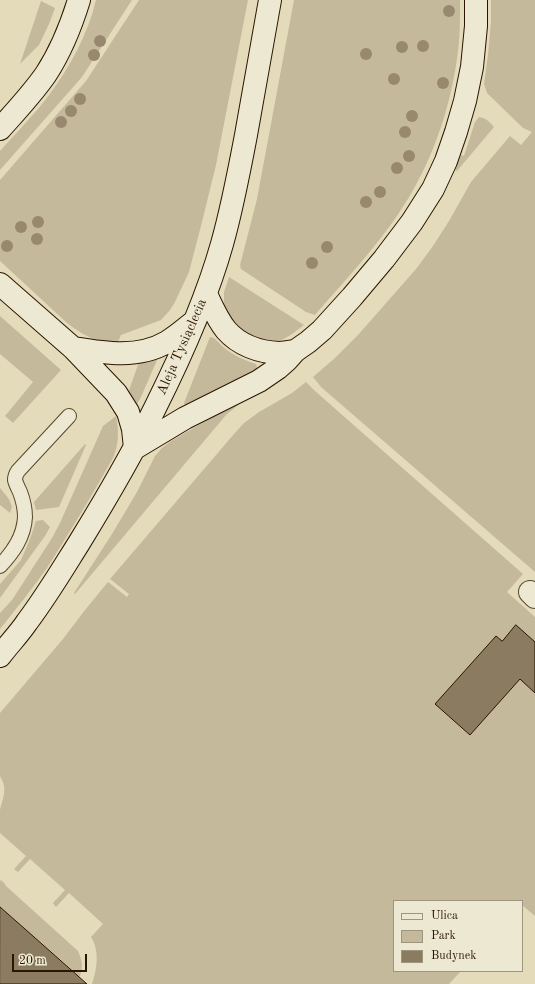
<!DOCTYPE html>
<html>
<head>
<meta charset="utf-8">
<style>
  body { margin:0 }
  #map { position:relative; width:535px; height:984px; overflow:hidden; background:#e4dbba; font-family:"Old Standard TT",serif }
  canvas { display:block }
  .legend { position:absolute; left:393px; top:900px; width:130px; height:72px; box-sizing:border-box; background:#ede8d2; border:1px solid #9f947e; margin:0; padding:5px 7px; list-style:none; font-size:12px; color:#2b1501 }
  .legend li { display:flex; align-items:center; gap:8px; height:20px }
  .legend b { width:20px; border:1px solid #9f947e }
  .scale { position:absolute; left:12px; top:954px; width:75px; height:18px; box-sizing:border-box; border:2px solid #2b1501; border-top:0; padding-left:5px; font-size:12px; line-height:14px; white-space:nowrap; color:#2b1501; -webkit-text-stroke:3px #ede8d2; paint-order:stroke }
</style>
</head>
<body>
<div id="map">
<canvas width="535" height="984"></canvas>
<ul class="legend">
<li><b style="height:5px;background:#ede8d2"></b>Ulica</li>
<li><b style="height:11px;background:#c5b99b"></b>Park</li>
<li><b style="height:11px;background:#8b7c61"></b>Budynek</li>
</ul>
<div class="scale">20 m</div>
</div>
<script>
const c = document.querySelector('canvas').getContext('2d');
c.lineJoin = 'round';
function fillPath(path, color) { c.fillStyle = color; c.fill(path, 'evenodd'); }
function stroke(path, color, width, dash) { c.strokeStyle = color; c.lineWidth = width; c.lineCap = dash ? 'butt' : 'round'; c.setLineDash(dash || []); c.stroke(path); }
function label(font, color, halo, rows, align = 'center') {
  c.font = font + ' "Old Standard TT",serif'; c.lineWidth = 3.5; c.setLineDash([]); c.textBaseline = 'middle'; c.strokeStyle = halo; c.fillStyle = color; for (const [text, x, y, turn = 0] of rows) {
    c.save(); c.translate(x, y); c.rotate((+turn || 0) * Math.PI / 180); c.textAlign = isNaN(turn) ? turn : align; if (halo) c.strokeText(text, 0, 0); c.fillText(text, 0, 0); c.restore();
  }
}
const green = new Path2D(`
  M 96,0 L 132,0 L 82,77 L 0,170 L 0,151 C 16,133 34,115 49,95 C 70,67 88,34 96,0 Z
  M 139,0 L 248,0 L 216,165 L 202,222 L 189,272 L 175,302 L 170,310 L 161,320 L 121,335 L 117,344 C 111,343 106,342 100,341 C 88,338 76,330 66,322 L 0,261 L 0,180 L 86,81 Z
  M 294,0 L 460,0 C 460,14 460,28 459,42 C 454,94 438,147 412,192 C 387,236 348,277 315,315 L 306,312 L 247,273 L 241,269 L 240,265 L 257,199 Z
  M 491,0 L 535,0 L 535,572 L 321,387 L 313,377 L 335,358 L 358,335 L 416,269 L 433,246 L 449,221 L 471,182 L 510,136 L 521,145 L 532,132 L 523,128 L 487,93 L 484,84 L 488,55 L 491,21 Z
  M 41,1 L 55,8 L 49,24 L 39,45 L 20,64 Z
  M 479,117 C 486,118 490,122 494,127 L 457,171 L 455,170 L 461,155 L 464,156 L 475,122 Z
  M 229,277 L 304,325 L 292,334 L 284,339 L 278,341 L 269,342 L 261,342 L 237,329 L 225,310 L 224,303 L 224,292 Z
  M 0,316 L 61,370 L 13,423 L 5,416 L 33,382 L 0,354 Z
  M 210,337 C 216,338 218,342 222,346 C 232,355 244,360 256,364 L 257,367 L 256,369 L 223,387 L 185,406 L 184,403 Z
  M 155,358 L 157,360 L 141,397 L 137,404 L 136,405 L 128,393 L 139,362 Z
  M 306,382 L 315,391 L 523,574 L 507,592 L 535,617 L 535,916 L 522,905 L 522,901 L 394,901 L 394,971 L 461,971 L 449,984 L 92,984 C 97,969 100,951 91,937 L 103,924 L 69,893 L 56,907 L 53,903 L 65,890 L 30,859 L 18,872 L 14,869 L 26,856 L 0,833 C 0,825 0,817 0,810 C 3,797 8,789 0,776 L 0,713 L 63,639 L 85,610 L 108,582 L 127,597 L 129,594 L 110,579 L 234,434 L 244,423 L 259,412 L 292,393 Z
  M 237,403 L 238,405 L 226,415 L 75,594 L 74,593 L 112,534 L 137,492 L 155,456 L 162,448 L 171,441 Z
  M 116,416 C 119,431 119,444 113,458 C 92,495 70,532 47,568 C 32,589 16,609 0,629 L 0,613 L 12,600 L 52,538 L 60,523 L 103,426 Z
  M 85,444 L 86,445 L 59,507 L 36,510 L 34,502 Z
  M 0,488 L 9,499 L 12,507 L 10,513 L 0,505 Z
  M 43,520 L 50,527 L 45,536 L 0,598 L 0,584 L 21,560 L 30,539 L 36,521 Z
  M 1,880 L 5,884 L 6,886 L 78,951 C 84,964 83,972 76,984 L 79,977 L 0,907 L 0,881 Z`);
const building = new Path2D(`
  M 516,625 L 535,642 L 535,693 L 520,679 L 470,735 L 435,704 L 496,636 L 502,641 Z
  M 0,907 L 25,929 L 87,984 L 0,984 Z`);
const lane = new Path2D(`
  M 0,566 C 13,552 24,537 25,517 C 25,508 23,500 20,492 C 18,488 16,484 15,480 C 15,477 16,474 18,471 L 69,416`);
const street = new Path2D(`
  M 530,592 L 535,597`);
const secondary = new Path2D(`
  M 0,129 C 16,111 33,93 46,74 C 61,51 71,26 79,0
  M 0,284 L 73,348 L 116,393 L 128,412 L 133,429 L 135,448
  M 206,294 C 212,306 217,319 226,330 C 239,345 259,352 279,353 C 284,353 289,352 295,351
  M 73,348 C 104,353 138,359 167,342 C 177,336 186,328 195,321
  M 135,448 L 185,418 L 259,381 L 278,368 L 287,360 L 295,351 L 308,342 L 322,330 L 352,297 L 384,259 L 412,222 L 433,189 L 446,161 L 456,132 L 465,101 L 472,67 L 476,26 L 476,0
  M 0,656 C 9,644 19,634 27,622 C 46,597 62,570 79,543 C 106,499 132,455 155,408 C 181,356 206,301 222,244 C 232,209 239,172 246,135 C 254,90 262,45 270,0`);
const trees = [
  [449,11],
  [100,41],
  [423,46],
  [402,47],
  [366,54],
  [94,55],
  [394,79],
  [443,83],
  [80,99],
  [71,111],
  [412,116],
  [61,122],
  [405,132],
  [409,156],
  [397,168],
  [380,192],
  [366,202],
  [38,222],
  [21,227],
  [37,239],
  [7,246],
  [327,247],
  [312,263]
];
const streetNames = [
  ["Aleja Tysiąclecia",182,347,-66]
];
fillPath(green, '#c5b99b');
fillPath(building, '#8b7c61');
stroke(building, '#2b1501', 1);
stroke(lane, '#59462f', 16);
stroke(street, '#59462f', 24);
stroke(secondary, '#2b1501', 24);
stroke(lane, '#ede8d2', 14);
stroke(street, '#ede8d2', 22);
stroke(secondary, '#ede8d2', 22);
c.fillStyle = '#98896e';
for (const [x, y] of trees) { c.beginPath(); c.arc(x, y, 6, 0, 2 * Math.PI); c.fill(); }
label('14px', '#2b1501', '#ede8d2', streetNames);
</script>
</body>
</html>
